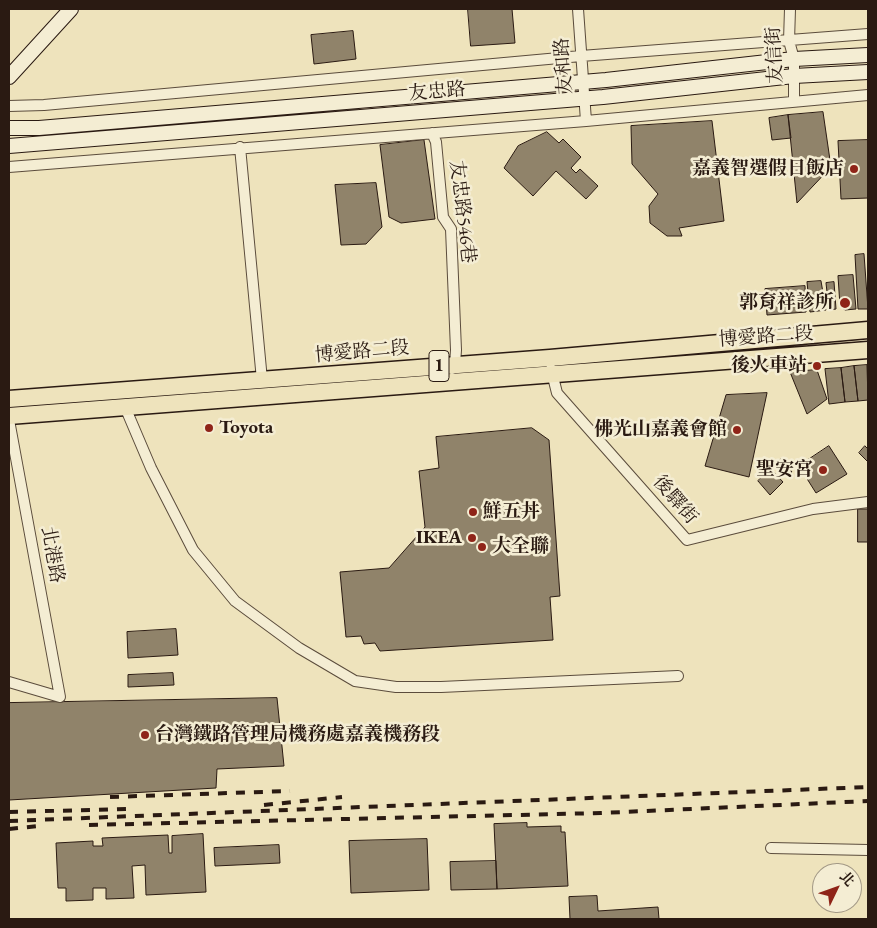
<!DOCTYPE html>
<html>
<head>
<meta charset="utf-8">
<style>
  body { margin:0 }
  #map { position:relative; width:877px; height:928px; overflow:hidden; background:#eee3bc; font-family:"EB Garamond","Noto Serif TC",serif }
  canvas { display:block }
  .frame { position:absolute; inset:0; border:10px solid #2a1a12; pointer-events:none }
  .north { position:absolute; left:812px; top:863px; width:50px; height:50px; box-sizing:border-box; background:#f4edd3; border:1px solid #a39986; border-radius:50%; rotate:48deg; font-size:14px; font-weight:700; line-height:20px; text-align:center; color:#2a1a12 }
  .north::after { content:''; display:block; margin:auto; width:18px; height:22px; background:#8f2418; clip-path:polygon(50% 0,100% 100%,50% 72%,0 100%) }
</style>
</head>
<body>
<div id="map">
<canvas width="877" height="928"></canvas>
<div class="frame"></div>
<div class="north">北</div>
</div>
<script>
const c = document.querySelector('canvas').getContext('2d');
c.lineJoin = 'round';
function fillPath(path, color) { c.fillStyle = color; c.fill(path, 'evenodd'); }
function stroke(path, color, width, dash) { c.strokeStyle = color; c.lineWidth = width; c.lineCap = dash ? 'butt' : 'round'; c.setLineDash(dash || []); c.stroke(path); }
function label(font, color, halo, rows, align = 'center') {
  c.font = font + ' "EB Garamond","Noto Serif TC",serif'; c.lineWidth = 5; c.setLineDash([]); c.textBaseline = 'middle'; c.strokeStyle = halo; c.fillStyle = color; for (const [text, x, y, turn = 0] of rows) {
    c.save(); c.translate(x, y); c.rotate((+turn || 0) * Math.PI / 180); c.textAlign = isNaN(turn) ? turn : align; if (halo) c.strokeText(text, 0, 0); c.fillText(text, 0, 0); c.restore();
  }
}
const building = new Path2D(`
  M 468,9 L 512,9 L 515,43 L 471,46 Z
  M 353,31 L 356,59 L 314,64 L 311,35 Z
  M 823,112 L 831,167 L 797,203 L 788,115 Z
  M 788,115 L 791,138 L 772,140 L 769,118 Z
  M 712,121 L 724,221 L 679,228 L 682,236 L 667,236 L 650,223 L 649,206 L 658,194 L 632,164 L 631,126 Z
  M 547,132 L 559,143 L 563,139 L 581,157 L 571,168 L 576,173 L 580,169 L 598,186 L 586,199 L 556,171 L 533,196 L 504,168 L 518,146 Z
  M 424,140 L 435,219 L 401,223 L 389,217 L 380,145 Z
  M 868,140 L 868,198 L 841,199 L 838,141 Z
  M 376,183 L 382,227 L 366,244 L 341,245 L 335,185 Z
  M 864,254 L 868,309 L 858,309 L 855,255 Z
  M 853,275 L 856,309 L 845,310 L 840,306 L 838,276 Z
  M 821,281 L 826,310 L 810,312 L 807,282 Z
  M 834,282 L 836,309 L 829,310 L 826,283 Z
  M 805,286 L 806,312 L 767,315 L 765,289 Z
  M 867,365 L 868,400 L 858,401 L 854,366 Z
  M 854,366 L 858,401 L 845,402 L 841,368 Z
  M 841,368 L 845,402 L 829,404 L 825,369 Z
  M 817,370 L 827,399 L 807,414 L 790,372 Z
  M 767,393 L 749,477 L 705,466 L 726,395 Z
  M 532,428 L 549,440 L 560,596 L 550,597 L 553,640 L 380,651 L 375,643 L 364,644 L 361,636 L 346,637 L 340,572 L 389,568 L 425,527 L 419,471 L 439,468 L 436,437 Z
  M 829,446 L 847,474 L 816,493 L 799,466 Z
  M 865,446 L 868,449 L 868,462 L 859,453 Z
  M 781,459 L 792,472 L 786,477 L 775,465 Z
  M 771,469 L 783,482 L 770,495 L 758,481 Z
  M 858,509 L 868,509 L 868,542 L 858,542 Z
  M 176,629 L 178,655 L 128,658 L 127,632 Z
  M 173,673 L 174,685 L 128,687 L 128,675 Z
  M 277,698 L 284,766 L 217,769 L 216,788 L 9,800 L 9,703 Z
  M 527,823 L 527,827 L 561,826 L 561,832 L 565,832 L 568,886 L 497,889 L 494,824 Z
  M 203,834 L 206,892 L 146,895 L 145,865 L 132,866 L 134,898 L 106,899 L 106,888 L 93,888 L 93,900 L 66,901 L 66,888 L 58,888 L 56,843 L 93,841 L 93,846 L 103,846 L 102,838 L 168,835 L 169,853 L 172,853 L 172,836 Z
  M 427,839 L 429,890 L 351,893 L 349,841 Z
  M 279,845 L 280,863 L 215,866 L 214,848 Z
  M 496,861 L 497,889 L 451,890 L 450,862 Z
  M 597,896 L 598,911 L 658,907 L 659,919 L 570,919 L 569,897 Z`);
const street = new Path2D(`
  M 578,9 L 586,121
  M 790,9 L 789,41 L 794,59 L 794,100
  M 9,106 L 44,105 L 581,56 L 868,34
  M 432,133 L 436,142 L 443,217 L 451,229 L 456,350 L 455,364 L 452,369
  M 240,147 L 262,380
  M 9,167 L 586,121 L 868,95
  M 551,369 L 557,393 L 687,540 L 813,509 L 868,502
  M 125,407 L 151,468 L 193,550 L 235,601 L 299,648 L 355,681 L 396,687 L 441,687 L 678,676
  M 9,420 L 60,697 L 9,682
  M 771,848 L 868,850`);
const secondary = new Path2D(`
  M 9,77 L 71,9
  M 9,128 L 39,128 L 606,80 L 794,59 L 868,55
  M 9,146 L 603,97 L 794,76 L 868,72`);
const primary = new Path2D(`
  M 9,399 L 550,358 L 868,330
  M 9,416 L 868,350`);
const rail = new Path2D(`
  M 110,797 L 290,791
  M 264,805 L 342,797
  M 9,812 L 129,809
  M 9,821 L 868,787
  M 89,825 L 601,813 L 868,801
  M 9,829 L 39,826`);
const markers = [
  [854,169,5,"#8f2418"],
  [845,303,6,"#8f2418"],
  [817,366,5,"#8f2418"],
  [209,428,5,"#8f2418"],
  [737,430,5,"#8f2418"],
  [823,470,5,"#8f2418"],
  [473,512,5,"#8f2418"],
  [472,538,5,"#8f2418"],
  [482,547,5,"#8f2418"],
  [145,735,5,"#8f2418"]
];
const shields = [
  [439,366,20]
];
const shieldNames = [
  ["1",439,366]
];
const streetNames = [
  ["友信街",775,55,-93],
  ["友和路",564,66,-94],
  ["友忠路",437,92,-5],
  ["友忠路546巷",462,212,83],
  ["博愛路二段",766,337,-4],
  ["博愛路二段",362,352,-5],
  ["後驛街",675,500,49],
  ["北港路",52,555,80]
];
const poiNames = [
  ["嘉義智選假日飯店",844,169],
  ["郭育祥診所",834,303],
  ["後火車站",807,366],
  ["Toyota",219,428,"left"],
  ["佛光山嘉義會館",727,430],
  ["聖安宮",813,470],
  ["鮮五丼",483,512,"left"],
  ["IKEA",462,538],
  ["大全聯",492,547,"left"],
  ["台灣鐵路管理局機務處嘉義機務段",155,735,"left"]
];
fillPath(building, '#90836a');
stroke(building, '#2a1a12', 1);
stroke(street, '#5b4c3c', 12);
stroke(secondary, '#2a1a12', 16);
stroke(primary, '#2a1a12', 19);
stroke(street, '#f4edd3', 10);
stroke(secondary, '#f4edd3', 14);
stroke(primary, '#eee3bc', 16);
stroke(rail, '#2a1a12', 4, [9, 9]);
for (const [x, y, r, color] of markers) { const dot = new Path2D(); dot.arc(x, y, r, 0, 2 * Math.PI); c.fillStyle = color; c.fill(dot); stroke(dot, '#f4edd3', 2); }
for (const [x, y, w] of shields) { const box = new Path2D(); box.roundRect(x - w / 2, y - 15.5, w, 31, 4); c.fillStyle = '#f4edd3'; c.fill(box); stroke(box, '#2a1a12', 1); }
label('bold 18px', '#2a1a12', null, shieldNames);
label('19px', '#2a1a12', '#f4edd3', streetNames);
label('bold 19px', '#2a1a12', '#f4edd3', poiNames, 'right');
</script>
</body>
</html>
